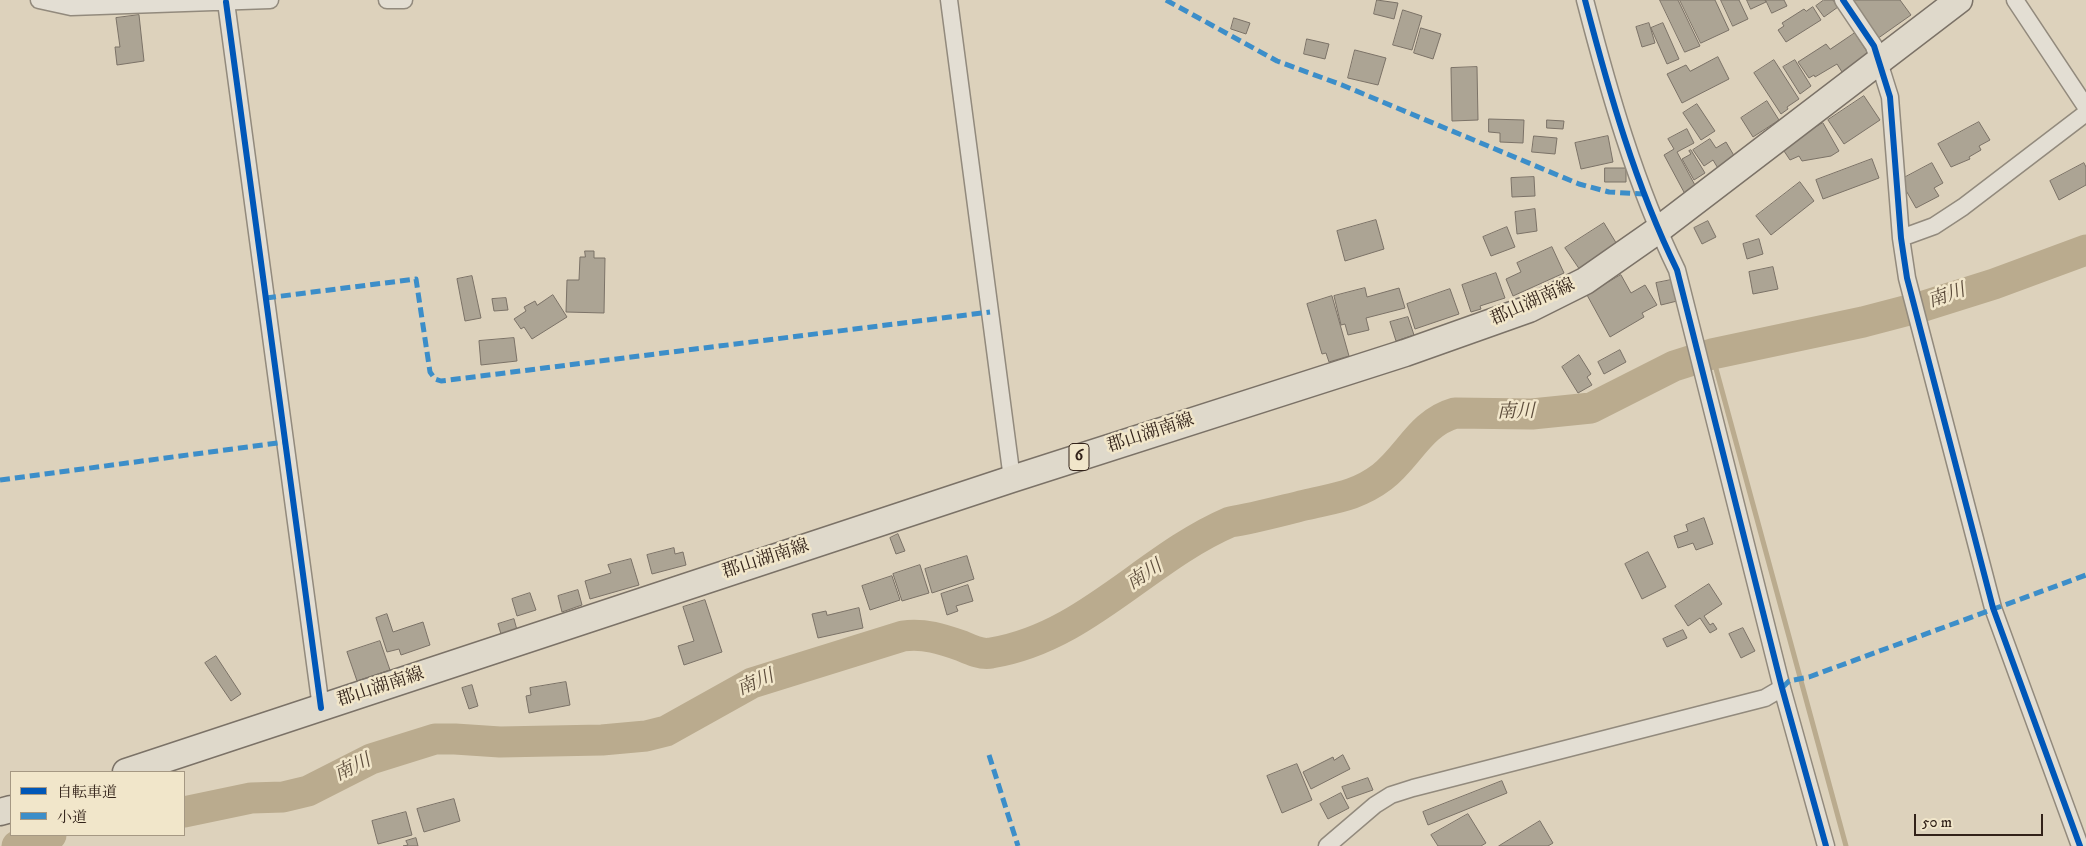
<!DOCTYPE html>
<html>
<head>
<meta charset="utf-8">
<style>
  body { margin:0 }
  #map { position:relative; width:2086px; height:846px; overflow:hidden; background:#ddd2bc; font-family:"IM FELL DW Pica","Noto Serif JP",serif }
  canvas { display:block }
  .legend { position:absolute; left:10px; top:771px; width:175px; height:65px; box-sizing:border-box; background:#f1e6ca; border:1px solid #a59883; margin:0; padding:6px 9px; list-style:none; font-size:15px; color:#322219 }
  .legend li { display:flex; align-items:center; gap:10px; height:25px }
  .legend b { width:25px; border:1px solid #a59883 }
  .scale { position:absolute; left:1914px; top:814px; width:129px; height:22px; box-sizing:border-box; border:2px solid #322219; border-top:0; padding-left:6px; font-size:15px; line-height:18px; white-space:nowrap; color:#322219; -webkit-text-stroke:4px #f1e6ca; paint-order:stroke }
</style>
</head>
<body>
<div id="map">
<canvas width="2086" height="846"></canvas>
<ul class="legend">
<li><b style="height:6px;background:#0057b8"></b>自転車道</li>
<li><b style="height:6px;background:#3c8ec9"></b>小道</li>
</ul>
<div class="scale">50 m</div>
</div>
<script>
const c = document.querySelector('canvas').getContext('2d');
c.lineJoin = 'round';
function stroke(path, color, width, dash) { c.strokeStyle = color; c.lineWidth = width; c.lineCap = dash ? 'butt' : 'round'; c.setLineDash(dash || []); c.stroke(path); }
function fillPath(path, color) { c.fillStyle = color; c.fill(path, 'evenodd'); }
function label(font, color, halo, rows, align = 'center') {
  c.font = font + ' "IM FELL DW Pica","Noto Serif JP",serif'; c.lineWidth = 5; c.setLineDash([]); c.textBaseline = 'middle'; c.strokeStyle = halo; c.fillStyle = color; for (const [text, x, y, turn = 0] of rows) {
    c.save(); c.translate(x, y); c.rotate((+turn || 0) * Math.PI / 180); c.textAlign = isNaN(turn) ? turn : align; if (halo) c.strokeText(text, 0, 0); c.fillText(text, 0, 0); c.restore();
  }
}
const stream = new Path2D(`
  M 1712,354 L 1846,846`);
const river = new Path2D(`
  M 184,812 L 251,798 L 283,797 L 308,791 L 371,759 L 435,739 L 455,739 L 500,742 L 602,740 L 646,736 L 666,731 L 752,683 L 903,636 C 924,633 942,639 962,646 C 971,650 982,655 991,653 C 1085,638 1146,558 1230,522 C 1255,518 1280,511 1305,505 C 1334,498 1357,496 1382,477 C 1409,456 1420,423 1455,413 L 1532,414 L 1591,408 L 1674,366 L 1712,354 L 1863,322 L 1924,306 L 1994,284 L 2086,250
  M 17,846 L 51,835`);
const building = new Path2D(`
  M 1377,0 L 1398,3 L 1394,19 L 1374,14 Z
  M 1660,0 L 1678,0 L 1700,46 L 1685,52 Z
  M 1680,0 L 1715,0 L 1729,30 L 1701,43 Z
  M 1721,0 L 1739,0 L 1748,19 L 1733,26 Z
  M 1747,0 L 1765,0 L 1766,2 L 1751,9 Z
  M 1766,0 L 1784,0 L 1787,6 L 1772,13 Z
  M 1824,0 L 1833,0 L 1838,7 L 1824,17 L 1816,6 Z
  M 1850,0 L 1900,0 L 1911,15 L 1877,39 Z
  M 1813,7 L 1821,20 L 1786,42 L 1778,30 L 1784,26 L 1782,23 L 1804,9 L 1806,11 Z
  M 1403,10 L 1422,16 L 1412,50 L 1393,45 Z
  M 139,15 L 144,61 L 117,65 L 115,47 L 120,47 L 116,18 Z
  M 1234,18 L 1250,23 L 1246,34 L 1231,29 Z
  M 1649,23 L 1655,43 L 1642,47 L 1636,27 Z
  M 1663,23 L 1679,59 L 1667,64 L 1651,28 Z
  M 1421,28 L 1441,34 L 1433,59 L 1414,53 Z
  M 1855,33 L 1869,55 L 1842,72 L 1837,64 L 1815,77 L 1814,75 L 1809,78 L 1798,62 L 1826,44 L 1830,49 Z
  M 1307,39 L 1329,44 L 1325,59 L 1304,54 Z
  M 1355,50 L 1386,58 L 1378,85 L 1348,78 Z
  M 1718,57 L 1729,79 L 1682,103 L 1667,74 L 1686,65 L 1690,71 Z
  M 1774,60 L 1799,99 L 1787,107 L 1788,109 L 1781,114 L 1754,73 Z
  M 1795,60 L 1811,86 L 1800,94 L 1783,67 Z
  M 1477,67 L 1478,120 L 1452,121 L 1451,68 Z
  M 1864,96 L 1880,120 L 1844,144 L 1828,120 Z
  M 1767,101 L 1779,120 L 1753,137 L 1741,118 Z
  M 1697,104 L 1715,131 L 1701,140 L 1683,113 Z
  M 1489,119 L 1524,120 L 1523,143 L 1500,142 L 1500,133 L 1489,132 Z
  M 1547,120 L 1564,121 L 1563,129 L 1547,128 Z
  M 1979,122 L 1990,140 L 1979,146 L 1981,150 L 1969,157 L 1970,159 L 1951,167 L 1938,144 Z
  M 1823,123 L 1839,151 L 1831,156 L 1802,161 L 1799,156 L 1790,160 L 1782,148 Z
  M 1687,129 L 1694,143 L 1677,152 L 1696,187 L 1685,194 L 1664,155 L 1674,149 L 1668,139 Z
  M 1534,136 L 1557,138 L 1555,154 L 1532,152 Z
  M 1608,136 L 1613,162 L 1581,169 L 1575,143 Z
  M 1710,139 L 1716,148 L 1726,142 L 1736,159 L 1719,170 L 1713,160 L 1704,166 L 1693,150 Z
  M 1691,150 L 1705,173 L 1694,180 L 1682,159 L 1691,154 L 1689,151 Z
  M 1872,159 L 1879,178 L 1823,199 L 1816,180 Z
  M 1932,163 L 1943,183 L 1934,188 L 1939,196 L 1916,208 L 1900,180 Z
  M 2084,163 L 2086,167 L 2086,185 L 2059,200 L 2050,181 Z
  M 1605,168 L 1626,168 L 1626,182 L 1605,182 Z
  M 1534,177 L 1535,196 L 1512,197 L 1511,178 Z
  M 1800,182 L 1814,201 L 1771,235 L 1756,216 Z
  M 1535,209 L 1537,231 L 1517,234 L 1515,212 Z
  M 1376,220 L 1384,249 L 1345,261 L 1337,231 Z
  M 1708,221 L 1716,237 L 1702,244 L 1694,228 Z
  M 1604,223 L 1618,246 L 1580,270 L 1565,248 Z
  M 1507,227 L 1515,247 L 1491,256 L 1483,237 Z
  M 1759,239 L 1763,254 L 1747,259 L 1743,244 Z
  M 1552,247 L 1564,273 L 1513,296 L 1506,279 L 1521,272 L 1517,263 Z
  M 585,251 L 594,251 L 594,258 L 605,258 L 604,313 L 566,312 L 567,280 L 579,280 L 580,257 L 585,257 Z
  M 1773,267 L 1778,289 L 1753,294 L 1749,272 Z
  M 1496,273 L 1505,298 L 1480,306 L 1481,309 L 1471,312 L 1462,285 Z
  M 1621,275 L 1631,293 L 1645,285 L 1657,305 L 1642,313 L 1644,317 L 1610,337 L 1587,295 Z
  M 472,276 L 481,318 L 465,321 L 457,279 Z
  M 1671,280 L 1677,301 L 1661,305 L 1656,283 Z
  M 1365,288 L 1367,297 L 1399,288 L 1405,308 L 1366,318 L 1369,330 L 1348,335 L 1345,324 L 1341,325 L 1334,296 Z
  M 1450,289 L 1459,314 L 1415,329 L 1407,304 Z
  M 553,295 L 567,317 L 532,339 L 524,327 L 521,329 L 514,319 L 526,311 L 524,307 L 535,301 L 537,305 Z
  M 1332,296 L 1349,356 L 1329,362 L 1326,353 L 1322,354 L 1307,304 Z
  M 506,298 L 508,310 L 494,311 L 492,299 Z
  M 1408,317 L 1414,335 L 1396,341 L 1390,322 Z
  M 514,338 L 517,361 L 481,365 L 479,341 Z
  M 1620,350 L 1626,362 L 1604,374 L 1598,362 Z
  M 1579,355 L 1591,374 L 1587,377 L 1592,385 L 1578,393 L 1562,367 Z
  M 1704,518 L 1713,544 L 1696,550 L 1693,543 L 1678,548 L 1674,536 L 1688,531 L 1686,525 Z
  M 898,534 L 905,551 L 896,554 L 890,538 Z
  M 674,548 L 675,554 L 683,552 L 686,565 L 652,574 L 647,555 Z
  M 1648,552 L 1666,587 L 1642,599 L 1625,564 Z
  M 967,556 L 974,579 L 932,593 L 925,569 Z
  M 631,559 L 639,585 L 590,599 L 585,581 L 611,573 L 608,565 Z
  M 920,565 L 929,593 L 902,601 L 893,574 Z
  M 892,576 L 900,600 L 870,610 L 862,586 Z
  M 1709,584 L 1722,604 L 1704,616 L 1710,625 L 1713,623 L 1717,629 L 1710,633 L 1700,618 L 1688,626 L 1675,606 Z
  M 968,585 L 973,601 L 956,606 L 958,611 L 947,615 L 941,594 Z
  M 578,590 L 582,605 L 562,612 L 558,596 Z
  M 530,593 L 536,610 L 517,616 L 512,599 Z
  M 705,600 L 722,652 L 684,665 L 678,646 L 694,641 L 683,607 Z
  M 859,608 L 863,628 L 818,638 L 812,614 L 826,611 L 827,615 Z
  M 387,614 L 393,632 L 423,622 L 430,645 L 401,655 L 399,649 L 387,652 L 376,618 Z
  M 514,619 L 517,630 L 501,634 L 498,624 Z
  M 1743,628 L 1755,651 L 1741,658 L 1729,634 Z
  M 1683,630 L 1687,638 L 1667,647 L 1663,639 Z
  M 380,641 L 390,670 L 357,681 L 347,652 Z
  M 216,656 L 241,694 L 231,701 L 205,663 Z
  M 566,682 L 570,705 L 529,713 L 526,696 L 531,695 L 530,688 Z
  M 472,685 L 478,706 L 469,709 L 462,688 Z
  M 1343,755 L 1350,769 L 1311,789 L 1303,772 L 1333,757 L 1334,760 Z
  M 1297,764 L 1312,800 L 1282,813 L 1267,776 Z
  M 1368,778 L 1373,790 L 1347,799 L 1342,787 Z
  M 1502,781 L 1507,793 L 1428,825 L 1423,812 Z
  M 1341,793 L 1349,808 L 1328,819 L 1320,804 Z
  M 454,799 L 460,821 L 424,832 L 417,809 Z
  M 406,812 L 412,835 L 378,844 L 372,821 Z
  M 1468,814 L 1486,843 L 1481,846 L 1438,846 L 1431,835 Z
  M 1540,821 L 1553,843 L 1548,846 L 1499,846 Z
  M 416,838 L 418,846 L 403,846 L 408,845 L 406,841 Z`);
const street = new Path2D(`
  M 39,0 L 71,7 L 270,0
  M 387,0 L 404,0
  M 949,0 L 1012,479
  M 1585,0 C 1609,92 1635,184 1677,270 L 1782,688 L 1826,846
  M 1843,0 L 1874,46 L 1890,97 L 1901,238 L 1907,278 L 1993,608 L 2080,846
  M 2015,0 L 2086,107
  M 226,2 L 321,708
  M 1901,238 L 1934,226 L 1963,207 L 2086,113
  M 1327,846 L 1375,805 L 1391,795 L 1413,788 L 1765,698 L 1782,688`);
const primary = new Path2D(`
  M 126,772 L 1012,479 L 1405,353 L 1529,309 L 1585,281 L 1658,230 L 1959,0
  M 0,812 L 11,809`);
const quiet = new Path2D(`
  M 1166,0 L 1277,61 L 1342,85 L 1579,184 L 1609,192 L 1644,194
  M 266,298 L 416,279 L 430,372 L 435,379 L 441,381 L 990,312
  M 0,480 L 285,442
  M 1782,688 L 1789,681 L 1809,677 L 2086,575
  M 989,755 L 1018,846`);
const cycleway = new Path2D(`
  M 1585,0 C 1609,92 1635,184 1677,270 L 1782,688 L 1826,846
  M 1843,0 L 1874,46 L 1890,97 L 1901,238 L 1907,278 L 1993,608 L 2080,846
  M 226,2 L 321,708`);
const shields = [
  [1079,457,20]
];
const shieldNames = [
  ["6",1079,457]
];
const streetNames = [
  ["郡山湖南線",1533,303,-24],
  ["郡山湖南線",1151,434,-18],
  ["郡山湖南線",766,560,-18],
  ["郡山湖南線",381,688,-18]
];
const waterNames = [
  ["南川",1947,297,-19],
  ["南川",1516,413,-1],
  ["南川",1145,576,-33],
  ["南川",756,684,-23],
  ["南川",353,769,-26]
];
stroke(stream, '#baab8e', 5);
stroke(river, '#baab8e', 31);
fillPath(building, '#aca494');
stroke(building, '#7b7267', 1);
stroke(street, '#928a7d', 19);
stroke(primary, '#7b7267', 29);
stroke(street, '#e3ded3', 16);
stroke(primary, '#dfd9cb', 26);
stroke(quiet, '#3c8ec9', 5, [10, 5]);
stroke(cycleway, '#0057b8', 6);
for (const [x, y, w] of shields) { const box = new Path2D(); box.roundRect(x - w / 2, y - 13.5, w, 27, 4); c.fillStyle = '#f1e6ca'; c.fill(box); stroke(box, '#322219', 1); }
label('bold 16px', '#322219', null, shieldNames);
label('18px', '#322219', '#f1e6ca', streetNames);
label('italic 19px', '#5c4c3b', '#f1e6ca', waterNames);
</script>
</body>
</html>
